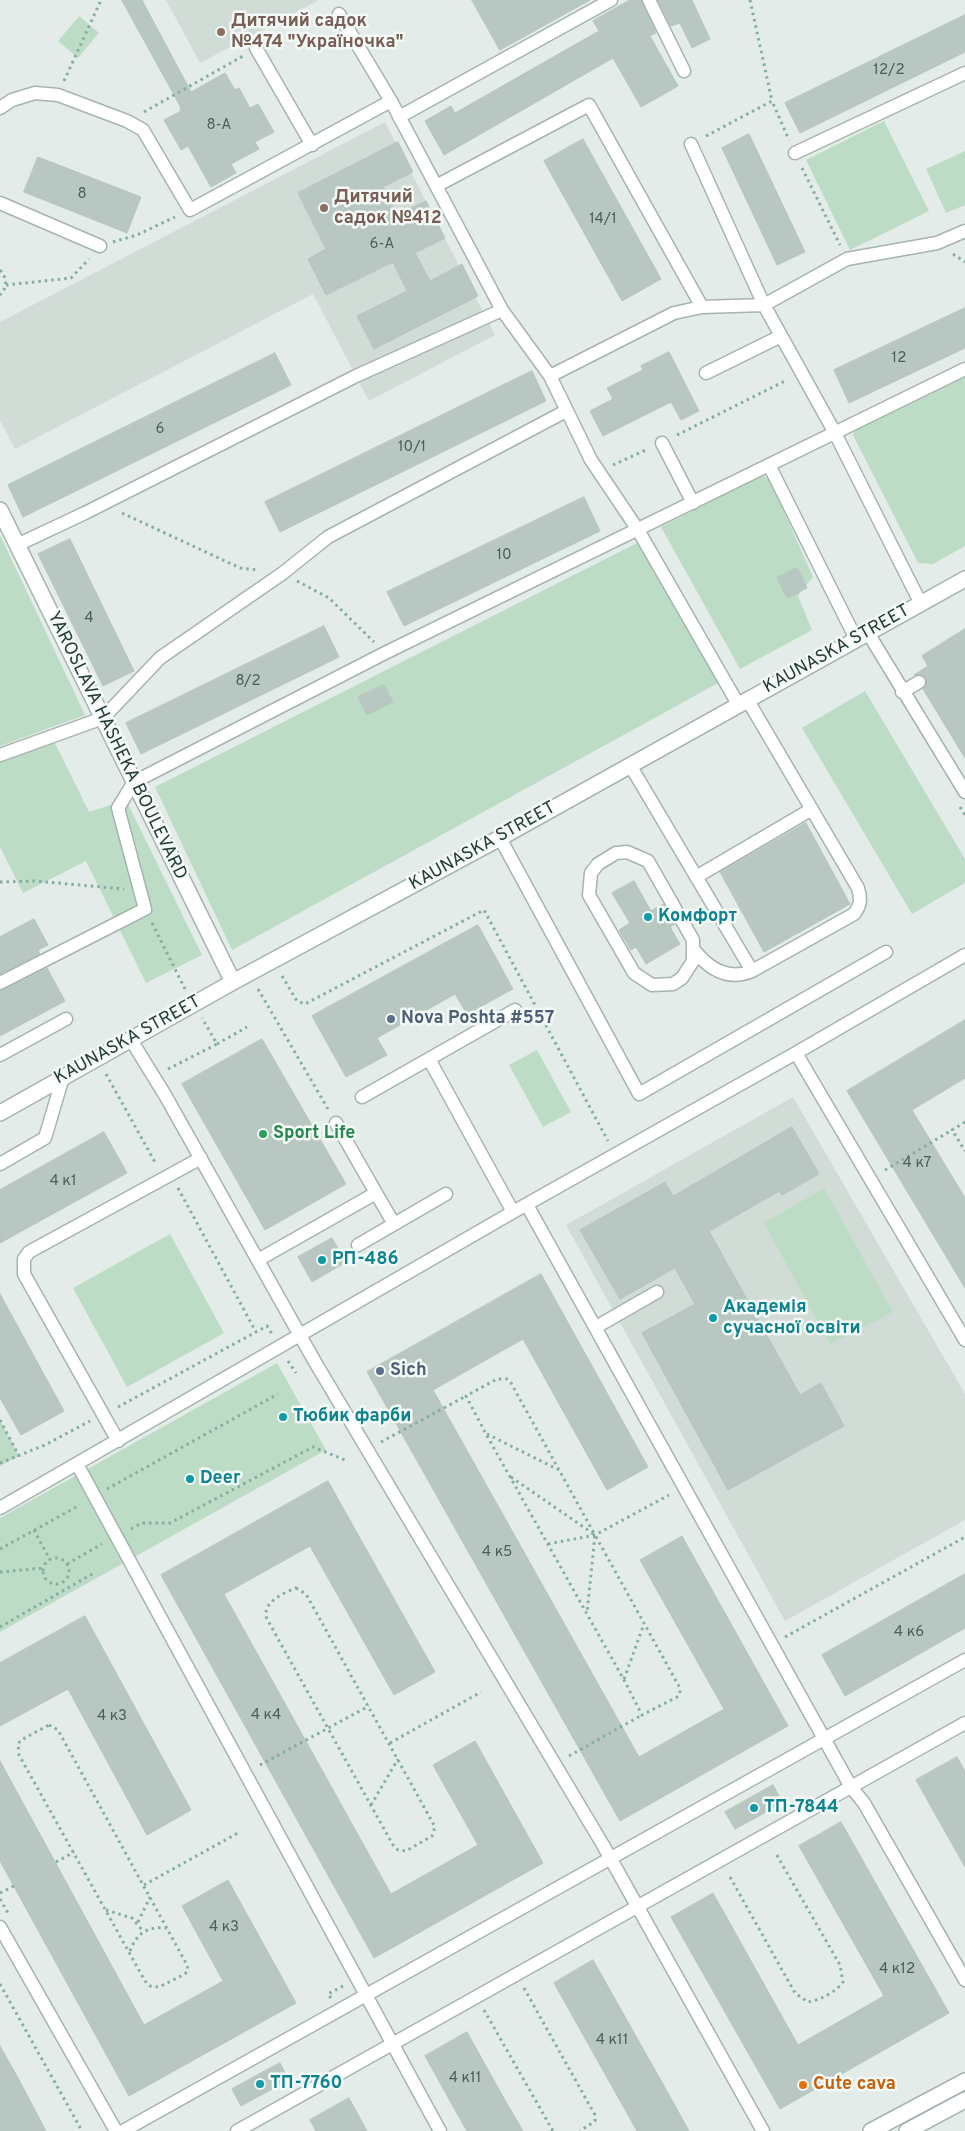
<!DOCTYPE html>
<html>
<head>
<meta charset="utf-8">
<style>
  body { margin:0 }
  canvas { display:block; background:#e3ece8 }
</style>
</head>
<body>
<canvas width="965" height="2131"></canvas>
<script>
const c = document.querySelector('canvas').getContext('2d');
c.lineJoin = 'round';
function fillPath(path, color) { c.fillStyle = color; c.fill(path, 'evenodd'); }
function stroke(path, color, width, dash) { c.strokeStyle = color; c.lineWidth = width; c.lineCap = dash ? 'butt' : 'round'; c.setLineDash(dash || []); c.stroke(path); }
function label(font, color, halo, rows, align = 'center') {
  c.font = font + ' Overpass,sans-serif'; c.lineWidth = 5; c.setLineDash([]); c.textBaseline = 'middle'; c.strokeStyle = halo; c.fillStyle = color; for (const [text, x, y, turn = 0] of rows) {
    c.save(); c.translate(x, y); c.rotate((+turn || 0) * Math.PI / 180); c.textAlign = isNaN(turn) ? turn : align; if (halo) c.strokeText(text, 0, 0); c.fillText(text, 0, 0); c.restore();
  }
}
const built = new Path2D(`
  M 166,0 L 319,0 L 200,63 Z
  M 385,122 L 495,335 L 369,401 L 313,294 L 15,449 L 0,420 L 0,322 Z
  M 793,1097 L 965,1394 L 965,1520 L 785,1621 L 566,1225 Z`);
const green = new Path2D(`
  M 79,16 L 99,33 L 78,58 L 58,41 Z
  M 884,121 L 929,211 L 850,250 L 806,160 Z
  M 965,151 L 965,205 L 946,213 L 926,169 Z
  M 965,373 L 965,546 L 933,564 L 918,563 L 853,435 L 858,424 Z
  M 763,475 L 770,480 L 813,577 L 798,596 L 812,630 L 740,669 L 661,527 Z
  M 0,535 L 85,715 L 0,746 Z
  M 641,541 L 720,682 L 232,950 L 155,787 Z
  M 865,691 L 965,859 L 965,883 L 912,914 L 802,728 Z
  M 54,741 L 89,812 L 126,800 L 202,955 L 146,983 L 86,861 L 23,893 L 0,847 L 0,762 Z
  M 537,1050 L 571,1112 L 543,1127 L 509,1065 Z
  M 824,1188 L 893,1312 L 830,1344 L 764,1223 Z
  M 170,1234 L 224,1333 L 127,1387 L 73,1288 Z
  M 277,1363 L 326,1450 L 0,1632 L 0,1518 Z
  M 0,1420 L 19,1456 L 0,1466 Z`);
const building = new Path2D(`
  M 122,0 L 142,0 L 191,92 L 225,73 L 235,90 L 239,88 L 250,108 L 258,104 L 274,132 L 255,142 L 259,149 L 231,164 L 236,173 L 211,187 L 188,146 L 181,150 L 164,120 L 181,111 L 180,106 Z
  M 472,0 L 590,0 L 500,50 Z
  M 630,0 L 641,0 L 656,33 L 650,36 L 678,86 L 641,107 L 613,58 L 444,155 L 425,121 L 451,106 L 455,113 L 599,31 L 593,21 Z
  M 658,0 L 692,0 L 710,39 L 692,48 L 680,23 L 671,26 Z
  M 965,15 L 965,52 L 800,133 L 785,103 Z
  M 749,134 L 805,252 L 777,265 L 722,148 Z
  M 583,139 L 661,279 L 622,301 L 544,161 Z
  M 398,142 L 413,172 L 383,187 L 397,215 L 426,201 L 445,238 L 415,253 L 430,281 L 462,264 L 478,296 L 374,349 L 357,316 L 407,291 L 393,262 L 326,295 L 308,259 L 326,249 L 298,193 Z
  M 38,157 L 141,197 L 127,233 L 24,192 Z
  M 965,308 L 965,348 L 849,403 L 834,370 Z
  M 669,352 L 699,411 L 681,420 L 671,402 L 603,436 L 590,411 L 613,399 L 607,388 L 643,370 L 641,366 Z
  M 275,353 L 291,385 L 23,517 L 8,485 Z
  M 532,371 L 546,401 L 280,532 L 265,502 Z
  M 584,497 L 600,531 L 404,626 L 387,592 Z
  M 70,539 L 134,671 L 103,686 L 38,554 Z
  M 797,568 L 807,588 L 787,598 L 777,578 Z
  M 324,626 L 339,657 L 141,754 L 126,723 Z
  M 965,629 L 965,758 L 923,689 L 926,686 L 926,678 L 923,675 L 914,675 L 928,666 L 922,656 Z
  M 384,685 L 393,702 L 367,715 L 358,697 Z
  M 806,823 L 850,904 L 764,952 L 720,872 Z
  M 634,881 L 651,911 L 663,904 L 675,924 L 670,927 L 680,944 L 646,964 L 636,947 L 631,950 L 619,930 L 630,923 L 612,893 Z
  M 34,919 L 48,945 L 38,950 L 40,954 L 0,974 L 0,937 Z
  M 478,925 L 513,989 L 467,1014 L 455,994 L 377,1038 L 387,1055 L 346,1077 L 312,1016 Z
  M 47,968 L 65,1001 L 0,1036 L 0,991 Z
  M 965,1020 L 965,1078 L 912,1110 L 965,1198 L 965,1288 L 847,1091 Z
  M 262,1039 L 346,1184 L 265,1230 L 182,1084 Z
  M 792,1127 L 819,1174 L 782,1195 L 780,1191 L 709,1231 L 800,1395 L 821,1383 L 844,1426 L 728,1490 L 642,1333 L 695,1304 L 675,1268 L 620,1299 L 580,1230 L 665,1182 L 673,1196 Z
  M 104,1132 L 127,1173 L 0,1243 L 0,1190 Z
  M 332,1238 L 346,1262 L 312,1282 L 298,1257 Z
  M 541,1274 L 648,1467 L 607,1490 L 523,1339 L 433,1390 L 639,1757 L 724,1709 L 640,1560 L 682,1536 L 788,1726 L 620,1821 L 367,1372 Z
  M 0,1294 L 64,1411 L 21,1435 L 0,1398 Z
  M 328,1481 L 435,1672 L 394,1695 L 310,1546 L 224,1594 L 391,1894 L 478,1845 L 433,1765 L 475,1741 L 543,1863 L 374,1958 L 161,1575 Z
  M 965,1574 L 965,1628 L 845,1696 L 822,1655 Z
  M 85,1616 L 191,1810 L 147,1835 L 68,1689 L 0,1726 L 0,1663 Z
  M 957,1757 L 965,1771 L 965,1867 L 916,1780 Z
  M 0,1761 L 144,2025 L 223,1981 L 182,1906 L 228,1880 L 296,2003 L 129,2096 L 0,1861 Z
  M 773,1785 L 783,1803 L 735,1829 L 725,1812 Z
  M 841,1822 L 949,2013 L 780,2109 L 671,1917 L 713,1893 L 798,2045 L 884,1996 L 799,1846 Z
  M 593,1960 L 668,2093 L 689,2131 L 637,2131 L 554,1983 Z
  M 467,2032 L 506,2102 L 523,2131 L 467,2131 L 464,2126 L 425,2056 Z
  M 0,2046 L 18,2078 L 46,2131 L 0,2131 Z
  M 280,2063 L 289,2080 L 241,2106 L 232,2089 Z
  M 349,2098 L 367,2131 L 316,2131 L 310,2120 Z`);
const path = new Path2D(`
  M 750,0 L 772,101
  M 64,81 L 101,0
  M 144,112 L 243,56
  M 706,136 L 772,101 L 789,140
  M 802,168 L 840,245
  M 113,242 L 137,235 L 175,217
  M 953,254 L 965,262
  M 0,270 C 7,278 8,287 0,295
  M 6,285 L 71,278 L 89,259
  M 677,435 L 787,380
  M 613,465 L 648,449
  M 122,513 L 240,568 L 258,570
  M 297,581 L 329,598 L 374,642
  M 960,807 L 965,815
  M 0,882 L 35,881 L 124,889
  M 152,923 L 185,989
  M 282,976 L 297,1001 L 305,1004 L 484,910 L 608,1141
  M 258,989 L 328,1109
  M 217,1044 L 247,1027
  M 168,1069 L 217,1044 L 202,1018
  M 106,1074 L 156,1164
  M 965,1122 L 952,1130 L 965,1151
  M 885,1170 L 952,1130
  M 178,1188 L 256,1332
  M 288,1361 L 296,1373
  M 118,1407 L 267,1326 L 272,1334
  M 0,1420 L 19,1456
  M 487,1434 L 559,1470
  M 381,1442 L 466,1396
  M 0,1463 L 45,1445 L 90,1421
  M 511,1477 L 595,1535 L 680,1688 L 680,1693 L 677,1697 L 642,1715 L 624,1680 L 486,1434 L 466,1396 L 497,1379 L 507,1379 L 511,1383 L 595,1535 L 587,1613
  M 107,1489 L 278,1394
  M 131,1529 L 142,1523 L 170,1523 L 313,1447 L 345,1460
  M 34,1530 L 50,1560
  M 548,1544 L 595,1535 L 669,1495
  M 0,1549 L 80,1505
  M43 1571a13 13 0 1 1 26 0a13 13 0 1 1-26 0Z
  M 67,1564 L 102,1544
  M 0,1572 L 44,1568
  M 296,1588 L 306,1594 L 435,1827 L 432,1836 L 406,1851 L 398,1850 L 393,1845 L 267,1619 C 261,1603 283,1593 296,1588 Z
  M 0,1627 L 94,1573
  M 785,1637 L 965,1537
  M 624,1679 L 644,1624
  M 49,1725 L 58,1730 L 187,1965 L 188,1970 L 185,1974 L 159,1987 L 150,1986 L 145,1981 L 19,1755 L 18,1744 L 21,1740 Z
  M 390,1743 L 481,1692
  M 569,1756 L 642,1715
  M 260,1765 L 369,1706
  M 371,1805 L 398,1759
  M 56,1862 L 74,1852
  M 730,1877 L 795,1993 L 808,2002 C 820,2000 836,1992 843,1982 L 840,1965 L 775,1852
  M 144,1885 L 238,1833
  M 0,1893 L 14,1886
  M 0,1899 L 8,1913
  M 106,1910 L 132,1918 L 143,1931
  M 138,1922 L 150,1897
  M 130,1951 C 137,1933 147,1926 167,1928
  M 0,1984 L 82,2131
  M 524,1988 L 595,2115 L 595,2121 L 580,2131
  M 331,1998 L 328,1994 L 343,1986
  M 484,2010 L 553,2131`);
const service = new Path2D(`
  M 649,0 L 684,71
  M 339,14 L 391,101 L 502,310 L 550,376 L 591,460 L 638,530 L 738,704
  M 256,48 L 312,145
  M 0,108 L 12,100 L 35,93 L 58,95 L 127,121 L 143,130 L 190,210 L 391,101
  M 399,117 L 611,0
  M 691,144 L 764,305 L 835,433 L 921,604
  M 795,153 L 965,73
  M 436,186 L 589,105 L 702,307
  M 0,203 L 100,246
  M 706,373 L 781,336
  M 550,376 L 674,313 L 702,307 L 764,305 L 847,259 L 937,243 L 965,231
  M 662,443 L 693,503
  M 770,467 L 856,639
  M 17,545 L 85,513 L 356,376 L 502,310
  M 868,633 L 965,792
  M 902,692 L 919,682
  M 747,699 L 858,888 C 861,899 861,905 854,914 L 752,971
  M 0,755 L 103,718 L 160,658 L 283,573 L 328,537 L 566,411
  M 630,765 L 752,971 C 728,981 709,969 694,950
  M 500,838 L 639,1094 L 886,952
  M 627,852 L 648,861 L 693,940 L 693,961 L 682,978 L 673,984 L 652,985 L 634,973 L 589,895 L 591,873 L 598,864 L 616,853 Z
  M 696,877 L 812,809
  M 965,955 L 796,1053 L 965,1340
  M 0,983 L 145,909 L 118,808 L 134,782 L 385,653 L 965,369
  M 131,1040 L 165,1095 L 315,1362 L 603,1845 L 763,2131
  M 0,1055 L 66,1019
  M 429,1059 L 513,1212
  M 362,1097 L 515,1010
  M 336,1123 L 376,1193
  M 0,1164 L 45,1138 L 63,1077
  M 527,1205 L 851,1787 L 864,1803 L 965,1980
  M 358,1245 L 446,1194
  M 258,1260 L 376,1193 L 394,1224
  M 596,1327 L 657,1292
  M 118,1441 L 24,1274 L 24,1259 L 29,1252 L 201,1158
  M 77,1464 L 440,2131
  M 0,1508 L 513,1212 L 796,1053
  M 0,1927 L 116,2131
  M 123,2131 L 965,1660
  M 237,2131 L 965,1723`);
const minor = new Path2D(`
  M 0,510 L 233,982
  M 0,1113 L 233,982 L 500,838 L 965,579
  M 871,2131 L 965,2081
  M 907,2131 L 965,2100`);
const markers = [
  [221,32,5,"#8d6e63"],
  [324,208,5,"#8d6e63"],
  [648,917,5,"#0f9aa8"],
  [391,1019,5,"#5c6f8a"],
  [263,1134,5,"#2e9e5b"],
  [322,1260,5,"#0f9aa8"],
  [713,1318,5,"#0f9aa8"],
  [380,1371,5,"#5c6f8a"],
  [283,1417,5,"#0f9aa8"],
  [190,1479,5,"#0f9aa8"],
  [754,1808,5,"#0f9aa8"],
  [260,2084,5,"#0f9aa8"],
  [803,2085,5,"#e8710a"]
];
const numberNames = [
  ["12/2",889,71],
  ["8-А",219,126],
  ["8",82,195],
  ["14/1",603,220],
  ["6-А",382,245],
  ["12",899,359],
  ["6",160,430],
  ["10/1",412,448],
  ["10",504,556],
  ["4",89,619],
  ["8/2",248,682],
  ["4 к7",917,1164],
  ["4 к1",63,1182],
  ["4 к5",497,1553],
  ["4 к6",909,1633],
  ["4 к4",266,1716],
  ["4 к3",112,1717],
  ["4 к3",224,1928],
  ["4 к12",897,1970],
  ["4 к11",612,2041],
  ["4 к11",465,2079]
];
const educationNames = [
  ["Дитячий садок",231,22],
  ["№474 \"Україночка\"",231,43],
  ["Дитячий",334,198],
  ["садок №412",334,219]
];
const streetNames = [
  ["KAUNASKA STREET",837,650,-29],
  ["YAROSLAVA HASHEKA BOULEVARD",116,746,64],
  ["KAUNASKA STREET",483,847,-29],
  ["KAUNASKA STREET",128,1041,-29]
];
const cultureNames = [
  ["Комфорт",658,917],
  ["РП-486",332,1260],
  ["Академія",723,1308],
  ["сучасної освіти",723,1329],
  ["Тюбик фарби",293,1417],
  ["Deer",200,1479],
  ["ТП-7844",764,1808],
  ["ТП-7760",270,2084]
];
const serviceNames = [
  ["Nova Poshta #557",401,1019],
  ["Sich",390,1371]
];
const leisureNames = [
  ["Sport Life",273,1134]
];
const foodNames = [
  ["Cute cava",813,2085]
];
fillPath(built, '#d1dcd7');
fillPath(green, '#bddcc6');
fillPath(building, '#b8c7c1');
stroke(building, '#b6c5bf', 1);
stroke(service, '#a6b4af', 15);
stroke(minor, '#a6b4af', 18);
stroke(path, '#85aea2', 3, [2.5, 4]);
stroke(service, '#fff', 12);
stroke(minor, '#fff', 15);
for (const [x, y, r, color] of markers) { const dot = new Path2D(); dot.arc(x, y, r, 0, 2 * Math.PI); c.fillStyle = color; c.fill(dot); stroke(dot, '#f3f9f6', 2); }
label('15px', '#495f59', null, numberNames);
label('bold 18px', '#785e54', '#f3f9f6', educationNames, 'left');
label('18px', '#243c36', '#f3f9f6', streetNames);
label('bold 18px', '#0d838f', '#f3f9f6', cultureNames, 'left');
label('bold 18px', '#4e5e75', '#f3f9f6', serviceNames, 'left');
label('bold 18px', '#27864d', '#f3f9f6', leisureNames, 'left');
label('bold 18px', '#c56008', '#f3f9f6', foodNames, 'left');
</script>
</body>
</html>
